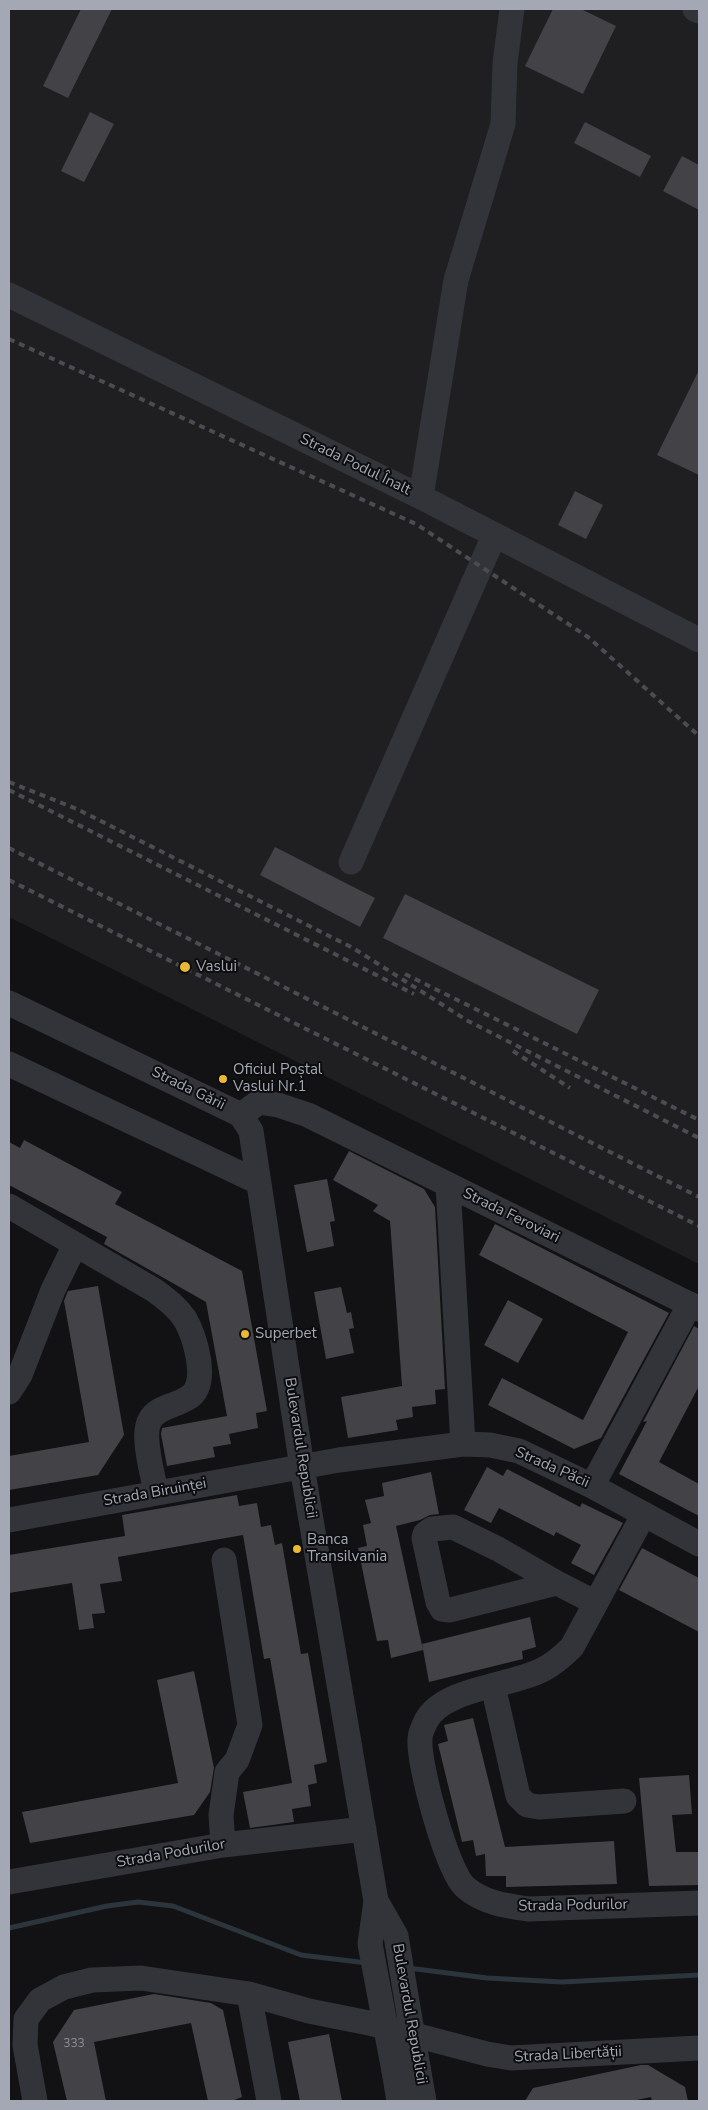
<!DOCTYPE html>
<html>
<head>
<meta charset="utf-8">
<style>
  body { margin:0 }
  #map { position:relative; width:708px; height:2110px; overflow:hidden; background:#121214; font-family:"Nunito Sans",sans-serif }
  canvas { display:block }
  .frame { position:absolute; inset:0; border:10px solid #a4a8b4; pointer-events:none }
</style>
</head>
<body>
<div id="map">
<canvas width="708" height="2110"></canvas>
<div class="frame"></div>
</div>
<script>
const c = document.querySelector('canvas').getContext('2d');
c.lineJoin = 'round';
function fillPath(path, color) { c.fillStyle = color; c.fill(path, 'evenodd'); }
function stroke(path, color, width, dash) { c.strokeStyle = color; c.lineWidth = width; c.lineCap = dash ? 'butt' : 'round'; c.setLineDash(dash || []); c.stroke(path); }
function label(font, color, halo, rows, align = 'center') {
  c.font = font + ' "Nunito Sans",sans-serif'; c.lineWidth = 4; c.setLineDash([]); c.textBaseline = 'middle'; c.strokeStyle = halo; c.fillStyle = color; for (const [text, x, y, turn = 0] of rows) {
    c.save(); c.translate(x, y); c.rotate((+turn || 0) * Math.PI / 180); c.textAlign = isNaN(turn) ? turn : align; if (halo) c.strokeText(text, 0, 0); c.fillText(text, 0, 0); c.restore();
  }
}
const built = new Path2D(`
  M 9,9 L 699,9 L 699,1264 L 9,917 Z`);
const stream = new Path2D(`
  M 9,1928 L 107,1906 L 138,1902 L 173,1906 L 301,1955 L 367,1963
  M 408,1968 L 487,1978 L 562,1982 L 699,1975`);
const building = new Path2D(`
  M 81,9 L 112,9 L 68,98 L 43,86 Z
  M 553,9 L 581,9 L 616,26 L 583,94 L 525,66 Z
  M 90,112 L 114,124 L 84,182 L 61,171 Z
  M 585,122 L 651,156 L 640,177 L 574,143 Z
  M 682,156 L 699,165 L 699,210 L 663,191 Z
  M 699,370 L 699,475 L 657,455 Z
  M 575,491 L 603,505 L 586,539 L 558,525 Z
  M 275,847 L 375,898 L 360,927 L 260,875 Z
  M 405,894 L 599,990 L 577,1034 L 383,938 Z
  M 24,1140 L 122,1192 L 115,1204 L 242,1271 L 267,1411 L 256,1413 L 258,1428 L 229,1434 L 231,1444 L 213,1447 L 215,1457 L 167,1466 L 161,1434 L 162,1428 L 227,1416 L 206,1302 L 104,1244 L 107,1237 L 9,1185 L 9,1142 L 20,1148 Z
  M 349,1151 L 424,1189 L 435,1207 L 445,1389 L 435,1390 L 436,1404 L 412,1407 L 413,1417 L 396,1420 L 398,1430 L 348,1438 L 341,1397 L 402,1386 L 390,1221 L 373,1211 L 378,1205 L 333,1180 Z
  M 327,1179 L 335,1221 L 330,1222 L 334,1246 L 307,1252 L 294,1185 Z
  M 495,1224 L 669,1313 L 601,1438 L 574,1449 L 488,1405 L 502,1378 L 583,1420 L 628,1332 L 479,1255 Z
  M 98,1286 L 124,1435 L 98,1475 L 9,1490 L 9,1456 L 89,1442 L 64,1301 L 68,1291 Z
  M 341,1287 L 347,1313 L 351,1312 L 354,1328 L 349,1329 L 354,1353 L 326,1359 L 314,1292 Z
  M 508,1300 L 543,1319 L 518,1363 L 484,1345 Z
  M 694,1326 L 699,1329 L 699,1386 L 659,1462 L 699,1484 L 699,1516 L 619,1474 L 647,1421 L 643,1422 Z
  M 487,1467 L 503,1476 L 507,1469 L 580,1507 L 582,1503 L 623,1523 L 594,1575 L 571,1563 L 581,1545 L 556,1532 L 554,1536 L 499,1508 L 491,1523 L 464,1510 Z
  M 431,1472 L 439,1514 L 430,1515 L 420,1520 L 396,1526 L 423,1650 L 391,1658 L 388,1640 L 377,1641 L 358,1548 L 367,1546 L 363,1525 L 371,1523 L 365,1500 L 384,1496 L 382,1483 Z
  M 237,1495 L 239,1506 L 257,1503 L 261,1527 L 271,1525 L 275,1545 L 282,1543 L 301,1654 L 308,1653 L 327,1762 L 314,1765 L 317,1783 L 308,1785 L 311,1806 L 292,1809 L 294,1822 L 250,1828 L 243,1792 L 292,1783 L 270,1658 L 264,1659 L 243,1535 L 118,1557 L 122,1581 L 100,1584 L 105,1613 L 92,1614 L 94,1628 L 79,1630 L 72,1583 L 9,1593 L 9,1555 L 125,1536 L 122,1515 Z
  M 642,1548 L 699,1578 L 699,1632 L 619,1590 Z
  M 530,1617 L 536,1647 L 522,1651 L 523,1659 L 429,1682 L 422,1644 Z
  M 194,1671 L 214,1768 L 210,1792 L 194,1815 L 30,1843 L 22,1812 L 178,1783 L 157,1680 Z
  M 473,1718 L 505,1847 L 614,1841 L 617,1884 L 506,1887 L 506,1876 L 486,1876 L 485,1854 L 476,1856 L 473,1840 L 462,1842 L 438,1744 L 448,1741 L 444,1725 Z
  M 689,1775 L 692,1814 L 672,1815 L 676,1852 L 699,1852 L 699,1885 L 649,1886 L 639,1778 Z
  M 154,1994 L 211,2003 L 223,2010 L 242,2097 L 232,2101 L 208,2101 L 191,2023 L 94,2042 L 106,2101 L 67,2101 L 53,2042 L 74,2010 Z
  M 329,2034 L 342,2101 L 300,2101 L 288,2042 Z
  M 641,2065 L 648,2065 L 685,2087 L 688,2101 L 652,2101 L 651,2097 L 632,2101 L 525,2101 L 533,2088 Z`);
const minor = new Path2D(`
  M 695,9 L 699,11
  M 9,295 L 421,497 L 699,640
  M 421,497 L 456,280 L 503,124 L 505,63 L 512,9
  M 351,862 L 494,536
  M 9,1003 L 241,1115 L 251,1131 L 302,1467 L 376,1901
  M 9,1064 L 258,1182
  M 241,1115 L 259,1102 L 278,1105 L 308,1115 L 699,1309
  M 448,1185 L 463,1444
  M 9,1206 L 154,1290 C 166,1299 177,1307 185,1319 C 195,1337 208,1379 192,1395 C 180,1406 158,1405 150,1420 C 141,1435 153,1475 156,1492
  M 9,1392 L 20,1375 L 53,1290 L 75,1245
  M 592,1486 L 690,1304
  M 644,1514 L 572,1647 C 563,1656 554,1664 542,1670 C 511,1686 443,1688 426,1721 C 424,1725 420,1734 420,1739 C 418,1764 447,1871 465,1887 C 483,1903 507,1906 529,1909 L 699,1903
  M 9,1520 L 339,1460 L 463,1444 L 490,1445 L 519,1451 L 592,1486 L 699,1544
  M 557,1583 L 498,1549 L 453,1527 L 432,1529 L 425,1534 L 424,1538 L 438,1602 L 442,1609 L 450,1610 L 557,1583 L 596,1603
  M 493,1686 L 518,1796 L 527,1805 L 539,1807 L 624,1801
  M 223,1845 L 221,1815 L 227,1772 L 237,1760 L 250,1725 L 224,1560
  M 9,1882 L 223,1845 L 364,1829
  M 249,1994 L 269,2101
  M 418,2067 L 424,2101
  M 394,2071 L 399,2101
  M 35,2101 L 25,2045 L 26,2019 L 40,2000 L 64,1987 L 92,1980 L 141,1978 L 249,1994 L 309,2011 L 369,2023 L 487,2054 L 511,2058 L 699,2048`);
const rail = new Path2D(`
  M 9,339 L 416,524 L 588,637 L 699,736
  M 9,782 L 77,809 L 353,948 L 468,1021 L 699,1138
  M 9,790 L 414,994
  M 9,848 L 699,1197
  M 9,880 L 699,1226
  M 405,974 L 699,1120
  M 513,1051 L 570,1088`);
const minorBridge = new Path2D(`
  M 376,1901 L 396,1936 L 418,2067
  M 376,1901 L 370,1944 L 394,2071`);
const markers = [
  [185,967,6,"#e9b935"],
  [223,1079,5,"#e9b935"],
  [245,1334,5,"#e9b935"],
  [297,1549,5,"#e9b935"]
];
const numberNames = [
  ["333",74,2044]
];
const streetNames = [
  ["Strada Podul Înalt",355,465,26],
  ["Strada Gării",188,1089,26],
  ["Strada Feroviari",511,1216,26],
  ["Bulevardul Republicii",300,1448,81],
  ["Strada Păcii",552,1468,24],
  ["Strada Biruinței",155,1493,-10],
  ["Strada Podurilor",171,1854,-10],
  ["Strada Podurilor",573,1906,-1],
  ["Bulevardul Republicii",409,2014,80],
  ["Strada Libertății",568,2055,-3]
];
const poiNames = [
  ["Vaslui",196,967],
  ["Oficiul Poștal",233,1070],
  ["Vaslui Nr.1",233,1087],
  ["Superbet",255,1334],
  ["Banca",307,1540],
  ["Transilvania",307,1557]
];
fillPath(built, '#1f1e21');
stroke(stream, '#2c343c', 5);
fillPath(building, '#424247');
stroke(minor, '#333439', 25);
stroke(rail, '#4b4c52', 4, [6, 5]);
stroke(minorBridge, '#333439', 25);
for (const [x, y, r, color] of markers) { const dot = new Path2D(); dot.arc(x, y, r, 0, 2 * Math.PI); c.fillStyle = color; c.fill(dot); stroke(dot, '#0d0d0f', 2); }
label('12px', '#8c8e99', null, numberNames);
label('15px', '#a4a8b4', '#0d0d0f', streetNames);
label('15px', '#a4a8b4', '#0d0d0f', poiNames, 'left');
</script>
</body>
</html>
